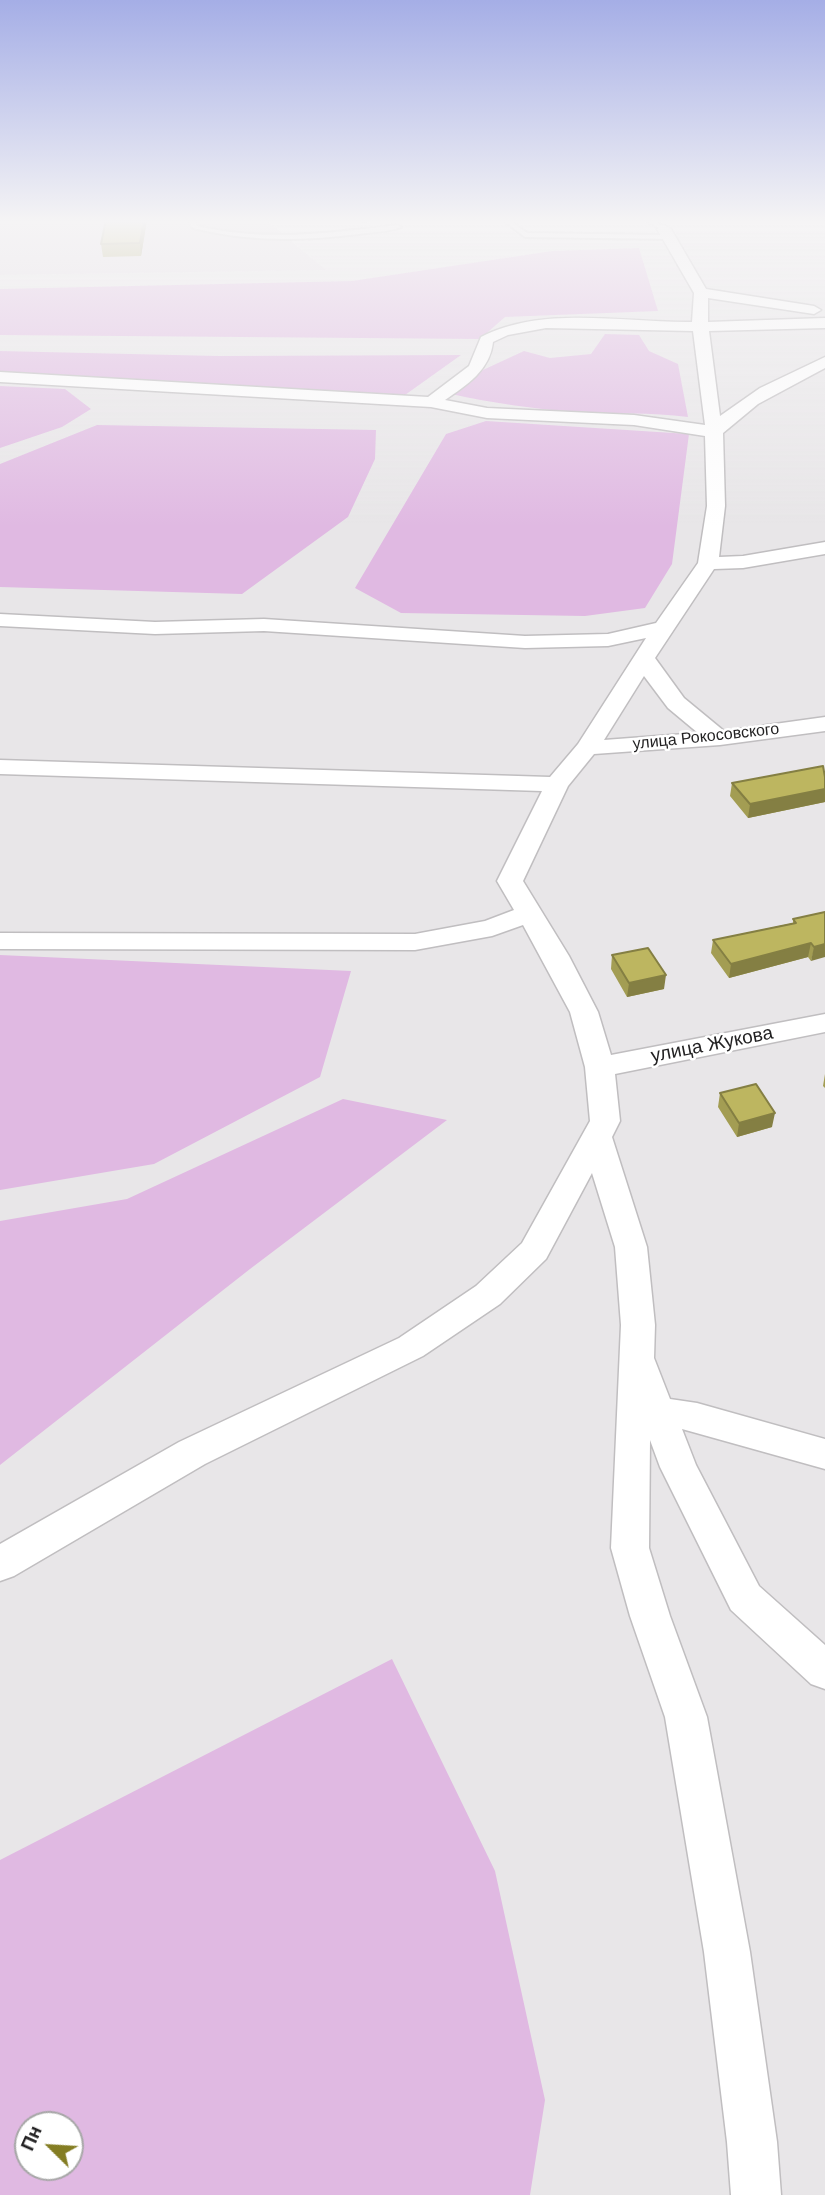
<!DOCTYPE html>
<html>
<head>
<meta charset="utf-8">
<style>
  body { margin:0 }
  #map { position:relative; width:825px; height:2195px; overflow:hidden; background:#e8e6e8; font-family:Helvetica,sans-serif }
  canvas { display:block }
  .north { position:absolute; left:14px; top:2111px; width:70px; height:70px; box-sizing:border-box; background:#fff; border:2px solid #a7a7a7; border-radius:50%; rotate:294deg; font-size:19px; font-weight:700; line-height:28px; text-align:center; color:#232223 }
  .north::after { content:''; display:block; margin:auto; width:24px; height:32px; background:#847d23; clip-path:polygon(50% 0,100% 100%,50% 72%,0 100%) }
</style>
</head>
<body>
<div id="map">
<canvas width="825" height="2195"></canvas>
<div class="north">Пн</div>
</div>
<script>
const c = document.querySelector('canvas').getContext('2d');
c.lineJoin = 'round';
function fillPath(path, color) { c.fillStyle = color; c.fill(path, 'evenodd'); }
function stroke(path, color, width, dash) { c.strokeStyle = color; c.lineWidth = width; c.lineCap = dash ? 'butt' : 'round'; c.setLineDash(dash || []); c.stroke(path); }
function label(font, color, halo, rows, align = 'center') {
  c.font = font + ' Helvetica,sans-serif'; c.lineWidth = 5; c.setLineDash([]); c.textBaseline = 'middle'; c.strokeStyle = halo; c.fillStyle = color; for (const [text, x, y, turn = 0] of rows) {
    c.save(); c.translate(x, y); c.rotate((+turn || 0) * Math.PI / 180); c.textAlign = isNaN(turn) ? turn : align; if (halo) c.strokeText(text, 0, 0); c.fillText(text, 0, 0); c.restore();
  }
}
const built = new Path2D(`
  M 0,220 L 266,220 L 326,270 L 0,275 Z`);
const green = new Path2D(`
  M 639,248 L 658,311 L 505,317 L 480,339 L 0,335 L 0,289 L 352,281 L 552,251 Z
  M 605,334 L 639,335 L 649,351 L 678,364 L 688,417 C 651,412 613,414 575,412 C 534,409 492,403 451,394 L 446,387 L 524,351 L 550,358 L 591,354 Z
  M 0,351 L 219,356 L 461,355 L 405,395 L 0,373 Z
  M 0,386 L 65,389 L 91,409 L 62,427 L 0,448 Z
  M 486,421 L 689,434 L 672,564 L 645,608 L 585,616 L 401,613 L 355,588 L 446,434 Z
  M 97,425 L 376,430 L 375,459 L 348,517 L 242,594 L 0,587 L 0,464 Z
  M 0,955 L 351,971 L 320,1077 L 154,1164 L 0,1190 Z
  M 343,1099 L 447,1120 L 250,1269 L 0,1465 L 0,1221 L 127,1199 Z
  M 392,1659 L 495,1871 L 545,2100 L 530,2195 L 0,2195 L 0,1860 ZM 28,2125 L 70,2125 L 70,2167 L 28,2167 Z`);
const service = new Path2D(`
  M 188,220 L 194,220 L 197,226 C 265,242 330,233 398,225 L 401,227 C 389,232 372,232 359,234 C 302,241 249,242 193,228 Z
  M 503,220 L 509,220 L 527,233 L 669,235 L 672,237 L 669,239 L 525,237 Z
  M 646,220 L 653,220 L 667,229 L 662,230 Z`);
const minor = new Path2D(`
  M 664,225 L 671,229 L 706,289 L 814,306 L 821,310 L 814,314 L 708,298 L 708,322 L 825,318 L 825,328 L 709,331 L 720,416 L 760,388 L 825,357 L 825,368 L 758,404 L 723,433 L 725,506 L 719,557 L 743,556 L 825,542 L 825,554 L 743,568 L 714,569 L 655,658 L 684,698 L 724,731 L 825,717 L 825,731 L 720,745 L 594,754 L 568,786 L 523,881 L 569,956 L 598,1012 L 611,1055 L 825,1014 L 825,1032 L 615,1074 L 620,1121 L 612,1137 L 647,1247 L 655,1325 L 654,1358 L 670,1399 L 697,1403 L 825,1439 L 825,1469 L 682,1429 L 696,1465 L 759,1586 L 825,1645 L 825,1689 L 811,1684 L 731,1610 L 660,1467 L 650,1440 L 649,1548 L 670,1616 L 707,1717 L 750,1952 L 777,2142 L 781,2195 L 731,2195 L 727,2142 L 704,1952 L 665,1717 L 630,1616 L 611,1548 L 621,1325 L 615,1247 L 592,1173 L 546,1259 L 500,1304 L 423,1356 L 205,1464 L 14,1576 L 0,1581 L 0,1544 L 179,1442 L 399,1338 L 476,1286 L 522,1243 L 590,1121 L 585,1067 L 570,1012 L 523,925 L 492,936 L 415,950 L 0,949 L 0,933 L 415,934 L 485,921 L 514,910 L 497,881 L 542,791 L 0,774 L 0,760 L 550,777 L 578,744 L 646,638 L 608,646 L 525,648 L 264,631 L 155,634 L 0,626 L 0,614 L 155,622 L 264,619 L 525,636 L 608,634 L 656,623 L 698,563 L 707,506 L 705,436 L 634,425 L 487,418 L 431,407 L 0,382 L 0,372 L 428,397 L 469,366 L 481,337 C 544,305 624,323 692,322 L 694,293 L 657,229 ZM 546,328 L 693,331 L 705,425 L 634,415 L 487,408 L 445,400 C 467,385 490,370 493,342 L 508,335 ZM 644,676 L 668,708 L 698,733 L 604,740 Z`);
const wall = new Path2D(`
  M 106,220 L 147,220 L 141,256 L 103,257 L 101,244 Z
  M 732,783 L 825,802 L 748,818 L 730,796 Z
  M 825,912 L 811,961 L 808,957 L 729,978 L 711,953 L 713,940 L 793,923 L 793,919 Z
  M 612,955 L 664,989 L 627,997 L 611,969 Z
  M 825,1074 L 825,1088 L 823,1086 Z
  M 720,1093 L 772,1127 L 737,1137 L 718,1107 Z`);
const shadedWall = new Path2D(`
  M 144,220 L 147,220 L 141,256 L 140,243 Z
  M 361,220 L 396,220 L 361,223 Z
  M 825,789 L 825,802 L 748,818 L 750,804 Z
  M 811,943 L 808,957 L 729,978 L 731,964 Z
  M 825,944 L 825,957 L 811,961 L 814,947 Z
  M 666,975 L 664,989 L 627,997 L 629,983 Z
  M 775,1113 L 772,1127 L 737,1137 L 739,1123 Z`);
const building = new Path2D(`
  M 106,220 L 144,220 L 140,243 L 101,244 Z
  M 823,766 L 825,777 L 825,789 L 750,804 L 732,783 Z
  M 825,912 L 825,944 L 814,947 L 811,943 L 731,964 L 713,940 L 796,923 L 793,919 Z
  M 648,948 L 666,975 L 629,983 L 612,955 Z
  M 756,1084 L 775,1113 L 739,1123 L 720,1093 Z`);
const farStreetnames = [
  ["улица Рокосовского",706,737,-6]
];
const streetNames = [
  ["улица Жукова",712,1045,-11]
];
fillPath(built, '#e4dce5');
fillPath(green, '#e0b9e2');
stroke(service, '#c0bec0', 4);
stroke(minor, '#c0bec0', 3);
fillPath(service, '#fff');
fillPath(minor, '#fff');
fillPath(wall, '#a39d53');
fillPath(shadedWall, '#847f43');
fillPath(building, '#bdb660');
stroke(building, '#847f43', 2);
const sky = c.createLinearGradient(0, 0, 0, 527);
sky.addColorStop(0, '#a5aee6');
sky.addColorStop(0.42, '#f5f4f5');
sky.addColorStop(1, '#f5f4f500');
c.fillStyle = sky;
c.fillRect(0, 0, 825, 527);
label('16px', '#232223', '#fff', farStreetnames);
label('19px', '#232223', '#fff', streetNames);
</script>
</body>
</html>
